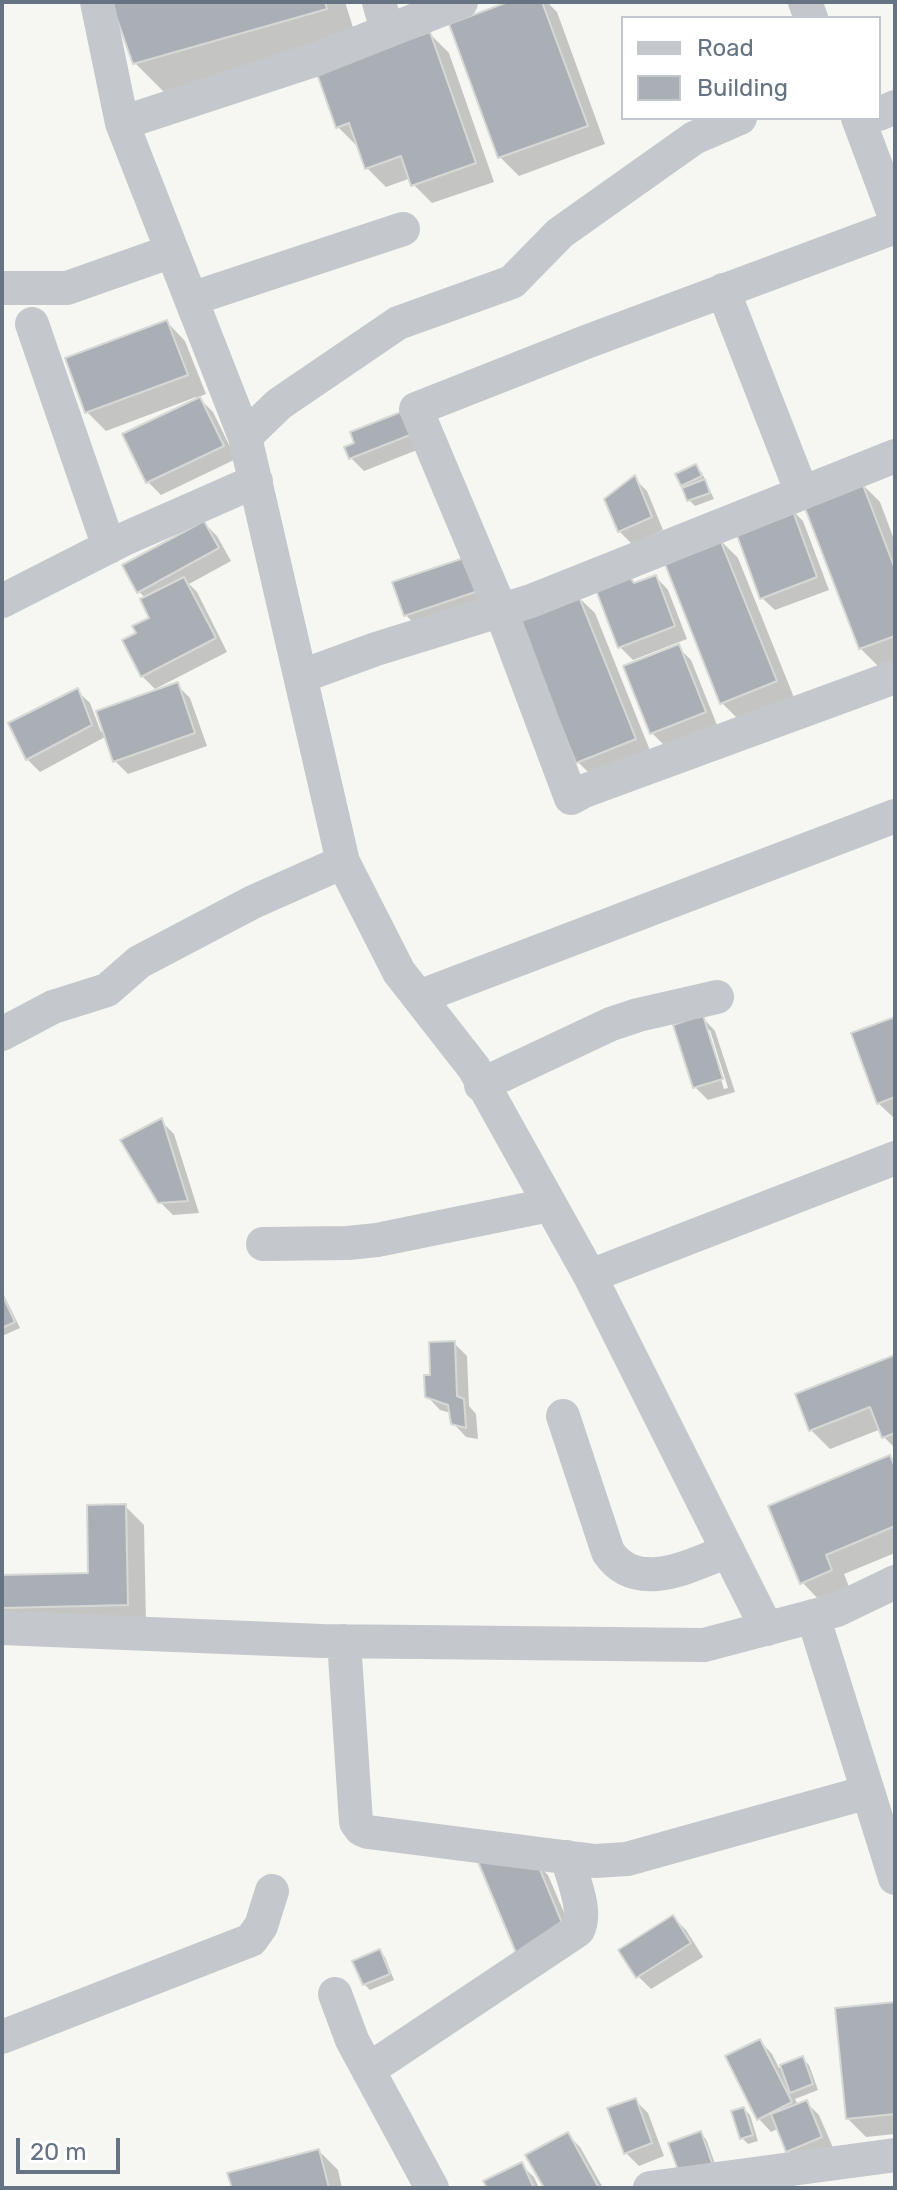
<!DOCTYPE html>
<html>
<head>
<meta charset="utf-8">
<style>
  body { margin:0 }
  #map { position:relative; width:897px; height:2190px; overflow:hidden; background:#f6f6f3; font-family:Rubik,sans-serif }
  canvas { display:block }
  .frame { position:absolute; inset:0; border:4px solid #667383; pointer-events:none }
  .legend { position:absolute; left:621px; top:16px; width:260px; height:104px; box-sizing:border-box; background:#fff; border:2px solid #c2c7cd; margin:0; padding:10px 14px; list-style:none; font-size:24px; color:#667383 }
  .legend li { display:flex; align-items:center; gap:16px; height:40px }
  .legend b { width:40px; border:2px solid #c2c7cd }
  .scale { position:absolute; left:16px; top:2138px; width:104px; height:36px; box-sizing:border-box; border:4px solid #667383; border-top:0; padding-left:10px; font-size:24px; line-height:28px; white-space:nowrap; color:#667383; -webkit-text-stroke:6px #fff; paint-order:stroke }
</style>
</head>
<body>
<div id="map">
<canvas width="897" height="2190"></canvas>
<div class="frame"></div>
<ul class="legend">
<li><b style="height:10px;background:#c4c7cb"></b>Road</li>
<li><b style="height:22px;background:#a9afb5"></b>Building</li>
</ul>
<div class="scale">20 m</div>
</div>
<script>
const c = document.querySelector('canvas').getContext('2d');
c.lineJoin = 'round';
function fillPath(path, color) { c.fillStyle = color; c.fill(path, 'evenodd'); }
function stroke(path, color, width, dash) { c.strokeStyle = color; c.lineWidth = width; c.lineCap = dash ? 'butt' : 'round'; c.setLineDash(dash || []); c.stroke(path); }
const shadow = new Path2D(`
  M 113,2 L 345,2 L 357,40 L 166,94 L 135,63 Z
  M 513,2 L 547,2 L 557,12 L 605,144 L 519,176 L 500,157 L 451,25 Z
  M 430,34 L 449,53 L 494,182 L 432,203 L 413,184 L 411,178 L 386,187 L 367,168 L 357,146 L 338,127 Z
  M 167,322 L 185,341 L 206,394 L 198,397 L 213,412 L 236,459 L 161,495 L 148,482 L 125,435 L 198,400 L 196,397 L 106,431 L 87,412 Z
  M 401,414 L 422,448 L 364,471 L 351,458 Z
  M 696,467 L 702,473 L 714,499 L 695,506 L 689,500 L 682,485 Z
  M 634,478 L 647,491 L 663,530 L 632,544 L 619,531 Z
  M 861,483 L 880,502 L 895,542 L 895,661 L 879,667 L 860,648 Z
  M 790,508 L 803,521 L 829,590 L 775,610 L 762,598 Z
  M 204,523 L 217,536 L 231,561 L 189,584 L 197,592 L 227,652 L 155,689 L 142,676 L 138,634 L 152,619 L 146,598 L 139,592 Z
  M 719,539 L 738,558 L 795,700 L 741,722 L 722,703 Z
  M 466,559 L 490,604 L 418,628 L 406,615 Z
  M 627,575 L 636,585 L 656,577 L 668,590 L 687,639 L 633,660 L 620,647 Z
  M 576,595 L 595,613 L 653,758 L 597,781 L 578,762 Z
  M 678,647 L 691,660 L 717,725 L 665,746 L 652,733 Z
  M 177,685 L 190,698 L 207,746 L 128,774 L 115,761 L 105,737 L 40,772 L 27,759 L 77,691 L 90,703 L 101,732 Z
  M 703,1018 L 715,1031 L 735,1092 L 708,1100 L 695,1087 ZM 706,1030 L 710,1030 L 728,1088 L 724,1089 Z
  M 895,1020 L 895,1119 L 878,1103 Z
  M 161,1121 L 174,1134 L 199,1213 L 173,1215 L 160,1202 Z
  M 2,1291 L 20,1328 L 2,1336 Z
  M 454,1343 L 467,1356 L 469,1406 L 476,1414 L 478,1439 L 466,1437 L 453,1423 L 451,1413 L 440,1410 L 427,1396 L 432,1377 Z
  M 895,1357 L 895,1448 L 884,1437 L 881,1429 L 830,1449 L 811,1430 Z
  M 890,1457 L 895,1463 L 895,1553 L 844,1574 L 850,1589 L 820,1601 L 802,1582 Z
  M 125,1506 L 144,1525 L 146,1623 L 2,1618 L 2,1577 L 90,1575 Z
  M 535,1862 L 548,1875 L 579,1948 L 531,1967 Z
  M 673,1917 L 686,1930 L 703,1957 L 651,1989 L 638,1976 Z
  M 379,1951 L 385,1957 L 394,1980 L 370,1990 L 364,1984 Z
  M 895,2004 L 895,2134 L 866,2137 L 847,2118 Z
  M 760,2041 L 772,2054 L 779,2068 L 803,2059 L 809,2065 L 818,2090 L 795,2099 L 798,2105 L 806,2102 L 819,2115 L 834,2150 L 801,2164 L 788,2151 L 777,2129 L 771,2132 L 759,2119 Z
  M 635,2100 L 648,2113 L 664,2156 L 639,2166 L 626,2153 Z
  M 744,2109 L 750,2115 L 758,2141 L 748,2144 L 742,2138 Z
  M 700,2133 L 706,2139 L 718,2172 L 688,2183 Z
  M 567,2134 L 580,2147 L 603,2188 L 546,2188 Z
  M 319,2151 L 338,2170 L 342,2188 L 234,2188 Z
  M 521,2165 L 534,2177 L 539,2188 L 489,2188 Z`);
const building = new Path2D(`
  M 111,2 L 325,2 L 327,9 L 133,64 Z
  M 508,2 L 542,2 L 588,126 L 498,158 L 449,24 Z
  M 430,32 L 476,163 L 411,186 L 401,156 L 365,169 L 349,123 L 336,128 L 316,71 Z
  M 167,320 L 188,375 L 85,413 L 65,358 Z
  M 200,397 L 224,446 L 146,483 L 122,434 Z
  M 401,412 L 410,435 L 349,459 L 344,447 L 354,443 L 350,432 Z
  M 696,464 L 702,476 L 681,486 L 675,474 Z
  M 635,475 L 652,517 L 618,532 L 604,499 Z
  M 705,479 L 710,493 L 687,501 L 682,488 Z
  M 861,480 L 895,569 L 895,636 L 859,649 L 803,503 Z
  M 791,506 L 817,577 L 760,599 L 734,527 Z
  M 204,521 L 219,548 L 137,593 L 122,565 Z
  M 719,537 L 777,681 L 720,704 L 663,559 Z
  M 467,557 L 478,591 L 404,616 L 392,582 Z
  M 627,573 L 634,583 L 656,575 L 675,626 L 618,648 L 594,585 Z
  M 184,577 L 216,638 L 141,677 L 122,640 L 136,633 L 132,626 L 149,618 L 140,599 Z
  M 577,592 L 636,739 L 576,763 L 517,617 Z
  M 679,644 L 706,712 L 650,734 L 623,666 Z
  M 178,682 L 195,733 L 113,762 L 96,711 Z
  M 78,688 L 92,725 L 26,760 L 8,723 Z
  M 703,1015 L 723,1079 L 693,1088 L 673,1025 Z
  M 895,1017 L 895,1097 L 877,1104 L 851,1033 Z
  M 162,1118 L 188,1201 L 158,1203 L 120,1140 Z
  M 2,1294 L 15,1322 L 2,1328 Z
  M 455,1341 L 457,1396 L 464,1399 L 466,1428 L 451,1424 L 448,1405 L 425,1397 L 424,1375 L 430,1375 L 429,1342 Z
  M 895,1355 L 895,1433 L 882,1438 L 870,1407 L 809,1431 L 795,1394 Z
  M 890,1455 L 895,1467 L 895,1526 L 826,1555 L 832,1570 L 800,1584 L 768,1506 Z
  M 126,1504 L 128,1605 L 2,1608 L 2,1575 L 88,1573 L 87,1505 Z
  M 476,1857 L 536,1860 L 567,1935 L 517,1955 Z
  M 673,1915 L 691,1943 L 636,1978 L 618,1950 Z
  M 380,1949 L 390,1974 L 363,1985 L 352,1961 Z
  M 895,2002 L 895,2114 L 846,2119 L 835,2008 Z
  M 760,2039 L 792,2102 L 757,2120 L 725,2056 Z
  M 803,2056 L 813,2084 L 790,2093 L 780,2065 Z
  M 636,2098 L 652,2143 L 624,2154 L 607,2108 Z
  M 807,2100 L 822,2137 L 786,2152 L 771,2114 Z
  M 744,2107 L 753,2135 L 740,2139 L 731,2111 Z
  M 701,2131 L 713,2166 L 681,2178 L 668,2143 Z
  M 568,2132 L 599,2188 L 544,2188 L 525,2155 Z
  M 319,2149 L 329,2188 L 232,2188 L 227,2173 Z
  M 522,2162 L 534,2188 L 487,2188 L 483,2181 Z`);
const minor = new Path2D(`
  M 97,2 L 122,123 L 245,437 L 343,862 L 399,972 L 474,1068 L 590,1276 L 895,1158
  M 379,2 L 387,31
  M 805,2 L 811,18
  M 879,114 L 895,107
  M 858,118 L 895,217
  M 122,123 L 317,59 L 461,2
  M 895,227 L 586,342 L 416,409 L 501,611 L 571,798 L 584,791 L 895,677
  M 2,288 L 67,288 L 172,251
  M 723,290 L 802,493
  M 191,299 L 403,229
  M 32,324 L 109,547
  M 245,437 L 279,404 L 398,323 L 512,282 L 560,233 L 694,138 L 740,118
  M 2,601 L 122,540 L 256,481
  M 302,676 L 376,649 L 531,601 L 895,456
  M 419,997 L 895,816
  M 2,1034 L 53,1007 L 107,990 L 139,962 L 253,902 L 343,862
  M 481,1085 L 611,1024 L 638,1015 L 717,997
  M 263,1244 L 348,1243 L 377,1240 L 549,1205
  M 590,1276 L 767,1629
  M 563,1416 L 608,1552 C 637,1595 691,1565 728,1551
  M 813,1616 L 895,1878
  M 2,1628 L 322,1641 L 704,1645 L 837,1610 L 895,1582
  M 344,1641 L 356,1822 L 361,1829 L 368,1832 L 595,1861 L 627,1859 L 868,1792
  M 335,1994 L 352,2040 L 432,2188
  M 2,2037 L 251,1940 L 261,1926 L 272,1891
  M 368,2070 L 578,1930 C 588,1911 572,1877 567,1857
  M 650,2188 L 895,2155`);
fillPath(shadow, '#0003');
fillPath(building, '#a9afb5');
stroke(building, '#d7d8d6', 2);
stroke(minor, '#c4c7cb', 34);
</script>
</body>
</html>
